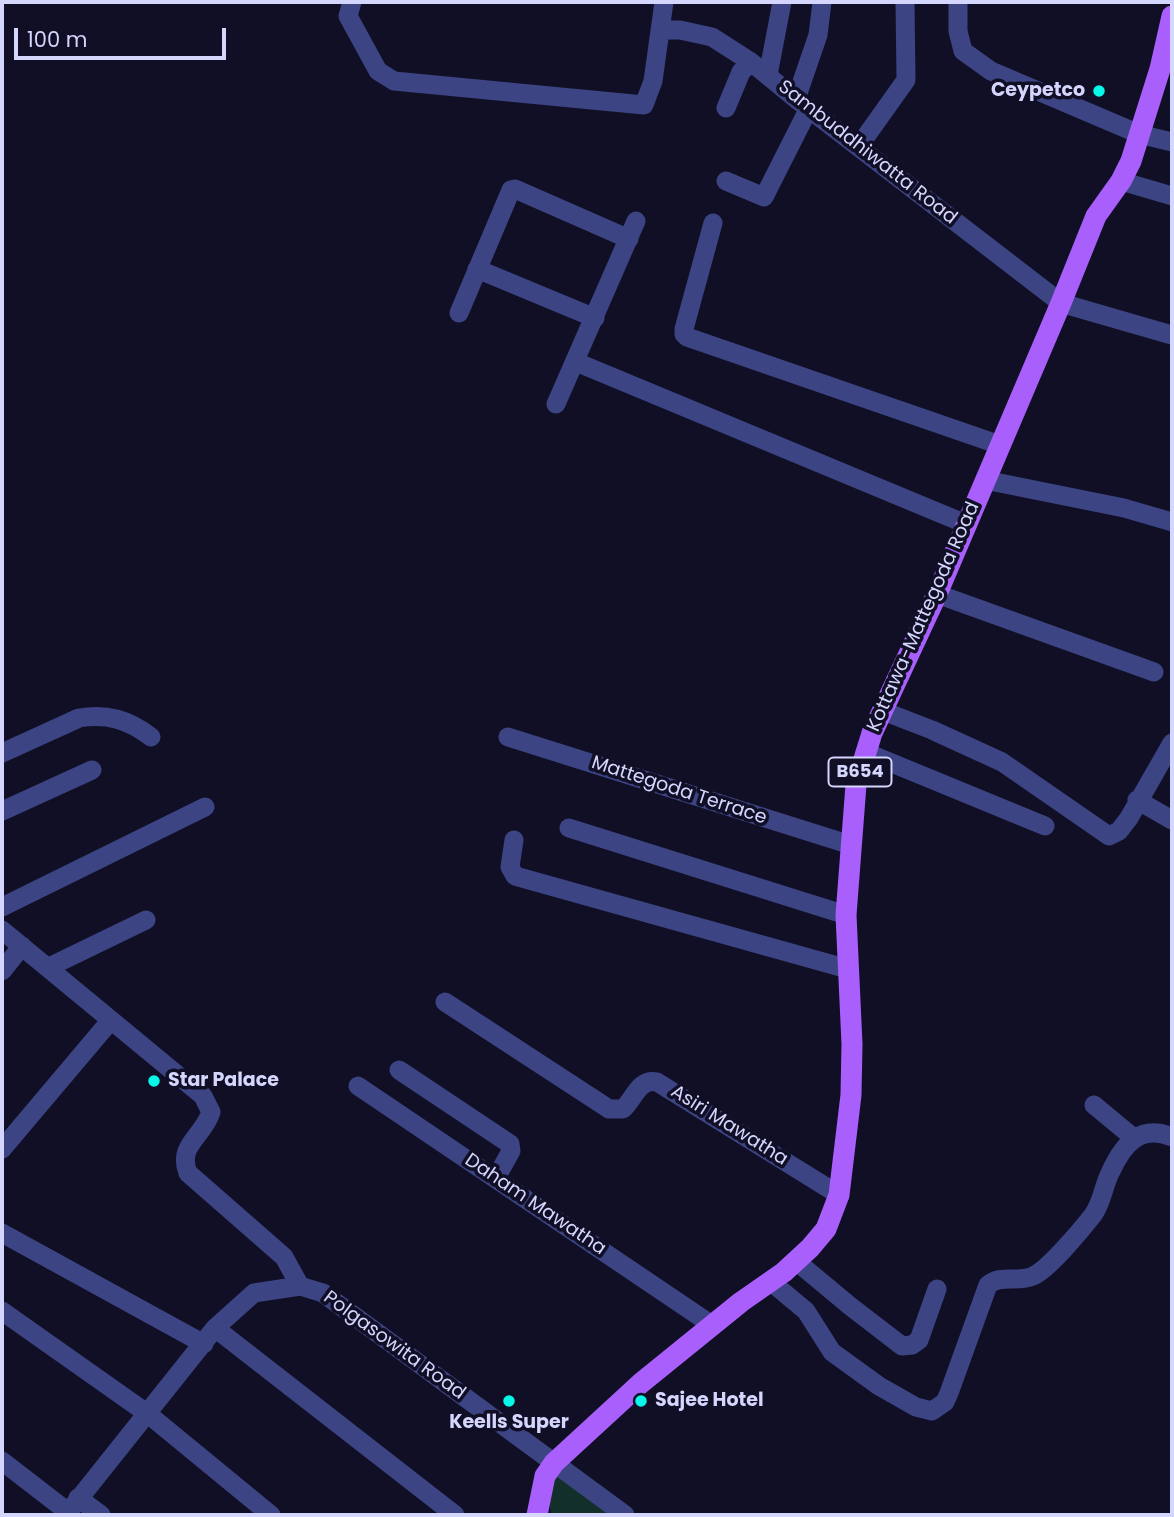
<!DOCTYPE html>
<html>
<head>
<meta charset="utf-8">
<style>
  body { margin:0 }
  #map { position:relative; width:1174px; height:1517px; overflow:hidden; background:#100f25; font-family:Poppins,sans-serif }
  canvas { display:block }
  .frame { position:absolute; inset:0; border:4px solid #d5d6fe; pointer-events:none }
  .scale { position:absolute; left:14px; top:28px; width:212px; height:32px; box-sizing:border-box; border:4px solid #d5d6fe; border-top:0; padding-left:9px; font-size:21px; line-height:24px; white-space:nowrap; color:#d5d6fe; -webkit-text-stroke:5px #100f25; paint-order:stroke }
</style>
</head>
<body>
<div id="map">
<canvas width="1174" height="1517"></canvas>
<div class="frame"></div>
<div class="scale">100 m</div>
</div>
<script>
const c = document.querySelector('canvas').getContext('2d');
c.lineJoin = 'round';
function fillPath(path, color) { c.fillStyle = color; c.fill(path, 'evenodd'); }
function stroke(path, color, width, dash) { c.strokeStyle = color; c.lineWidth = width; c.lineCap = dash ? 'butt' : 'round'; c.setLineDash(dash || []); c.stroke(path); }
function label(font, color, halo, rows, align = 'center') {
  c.font = font + ' Poppins,sans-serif'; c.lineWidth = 7; c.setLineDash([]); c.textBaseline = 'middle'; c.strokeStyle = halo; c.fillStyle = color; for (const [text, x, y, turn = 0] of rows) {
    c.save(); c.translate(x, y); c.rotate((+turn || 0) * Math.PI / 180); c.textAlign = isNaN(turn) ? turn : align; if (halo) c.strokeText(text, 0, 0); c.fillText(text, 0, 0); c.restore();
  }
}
const green = new Path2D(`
  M 554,1467 L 622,1515 L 552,1515 L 547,1497 Z`);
const minor = new Path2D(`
  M 352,2 L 348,16 L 378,71 L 394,81 L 644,105 L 653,81 L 664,2
  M 958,2 L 958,31 L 963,51 L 991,71 L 1139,134 L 1172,142
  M 661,30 L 680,30 L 712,37 L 751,62 L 796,99 L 1061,303 L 1172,335
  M 768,75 L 782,2
  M 796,99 L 818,35 L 822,2
  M 726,108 L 741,72 L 751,62
  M 859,146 L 906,80 L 905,2
  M 726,181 L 764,197 L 809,108
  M 1121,181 L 1172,196
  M 713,223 L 684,329 L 684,334 L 687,337 L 1000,445
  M 477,269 L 595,318
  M 459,313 L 511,190 L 515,189 L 629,239
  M 576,362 L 966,524
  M 556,404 L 636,221
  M 985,480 L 1124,508 L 1172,522
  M 937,594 L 1154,672
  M 883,711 L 932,730 L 1002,762 L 1109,836 L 1119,831 L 1129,818 L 1172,743
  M 508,737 L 851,845
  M 865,752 L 1045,826
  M 2,753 L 79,718 C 107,713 129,720 151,737
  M 1137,800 L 1172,820
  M 2,811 L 92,770
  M 569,828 L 846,915
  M 514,840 L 510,867 L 515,876 L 848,969
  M 2,907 L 205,807
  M 2,930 L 203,1096 L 211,1112 C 203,1137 177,1145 188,1173 L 284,1257 L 300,1286
  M 49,967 L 146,920
  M 2,971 L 22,946
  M 445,1002 L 609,1109 L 623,1109 C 634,1099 639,1078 657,1082 L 839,1195
  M 399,1070 L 510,1144 L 511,1151 L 496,1178
  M 358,1086 L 712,1325
  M 1094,1105 L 1135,1139
  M 2,1149 L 111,1020
  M 2,1233 L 204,1344
  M 796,1261 L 850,1306 L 902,1346 L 912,1345 L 919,1340 L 937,1289
  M 770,1281 L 806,1311 L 832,1352 L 879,1386 L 916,1407 L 932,1411 L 945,1402 L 949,1393 L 988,1285 C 1001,1274 1018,1283 1033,1276 C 1048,1270 1082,1229 1093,1215 C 1103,1201 1103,1186 1111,1171 C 1124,1143 1141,1124 1172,1137
  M 2,1311 L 148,1414 L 271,1515
  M 215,1328 L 455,1515
  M 2,1461 L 68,1512
  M 78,1498 L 101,1515
  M 66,1515 L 215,1328 L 254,1293 L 300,1286 L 323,1293 L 625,1515`);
const major = new Path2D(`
  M 537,1515 L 545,1476 L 554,1463 L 641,1383 L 741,1302 L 784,1272 L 810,1248 L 826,1229 L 839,1195 L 851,1095 L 852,1044 L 846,915 L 856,785 L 872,733 L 937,594 L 1061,303 L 1096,216 L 1121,181 L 1131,161 L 1160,69 L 1172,16`);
const markers = [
  [1099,91,7,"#07f8e9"],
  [154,1081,7,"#07f8e9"],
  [509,1401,7,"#07f8e9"],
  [641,1401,7,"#07f8e9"]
];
const shields = [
  [860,772,63]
];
const shieldNames = [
  ["B654",860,772]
];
const poiNames = [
  ["Ceypetco",1085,91,"right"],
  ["Star Palace",168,1081],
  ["Sajee Hotel",655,1401],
  ["Keells Super",509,1423,"center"]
];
const streetNames = [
  ["Sambuddhiwatta Road",867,153,38],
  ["Kottawa-Mattegoda Road",924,617,-66],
  ["Mattegoda Terrace",679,791,18],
  ["Asiri Mawatha",729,1126,32],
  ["Daham Mawatha",535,1205,34],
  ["Polgasowita Road",394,1346,36]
];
fillPath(green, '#132f29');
stroke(minor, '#3c4483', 19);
stroke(major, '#a85ffb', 21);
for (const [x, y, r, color] of markers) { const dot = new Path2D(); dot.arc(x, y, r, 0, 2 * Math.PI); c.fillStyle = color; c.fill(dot); stroke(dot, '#100f25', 2.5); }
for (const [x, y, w] of shields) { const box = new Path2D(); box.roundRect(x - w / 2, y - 14.5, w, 29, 5); c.fillStyle = '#100f25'; c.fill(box); stroke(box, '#d5d6fe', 2); }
label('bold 18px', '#d5d6fe', null, shieldNames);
label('bold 19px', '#d5d6fe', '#100f25', poiNames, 'left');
label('19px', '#d5d6fe', '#100f25', streetNames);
</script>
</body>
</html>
